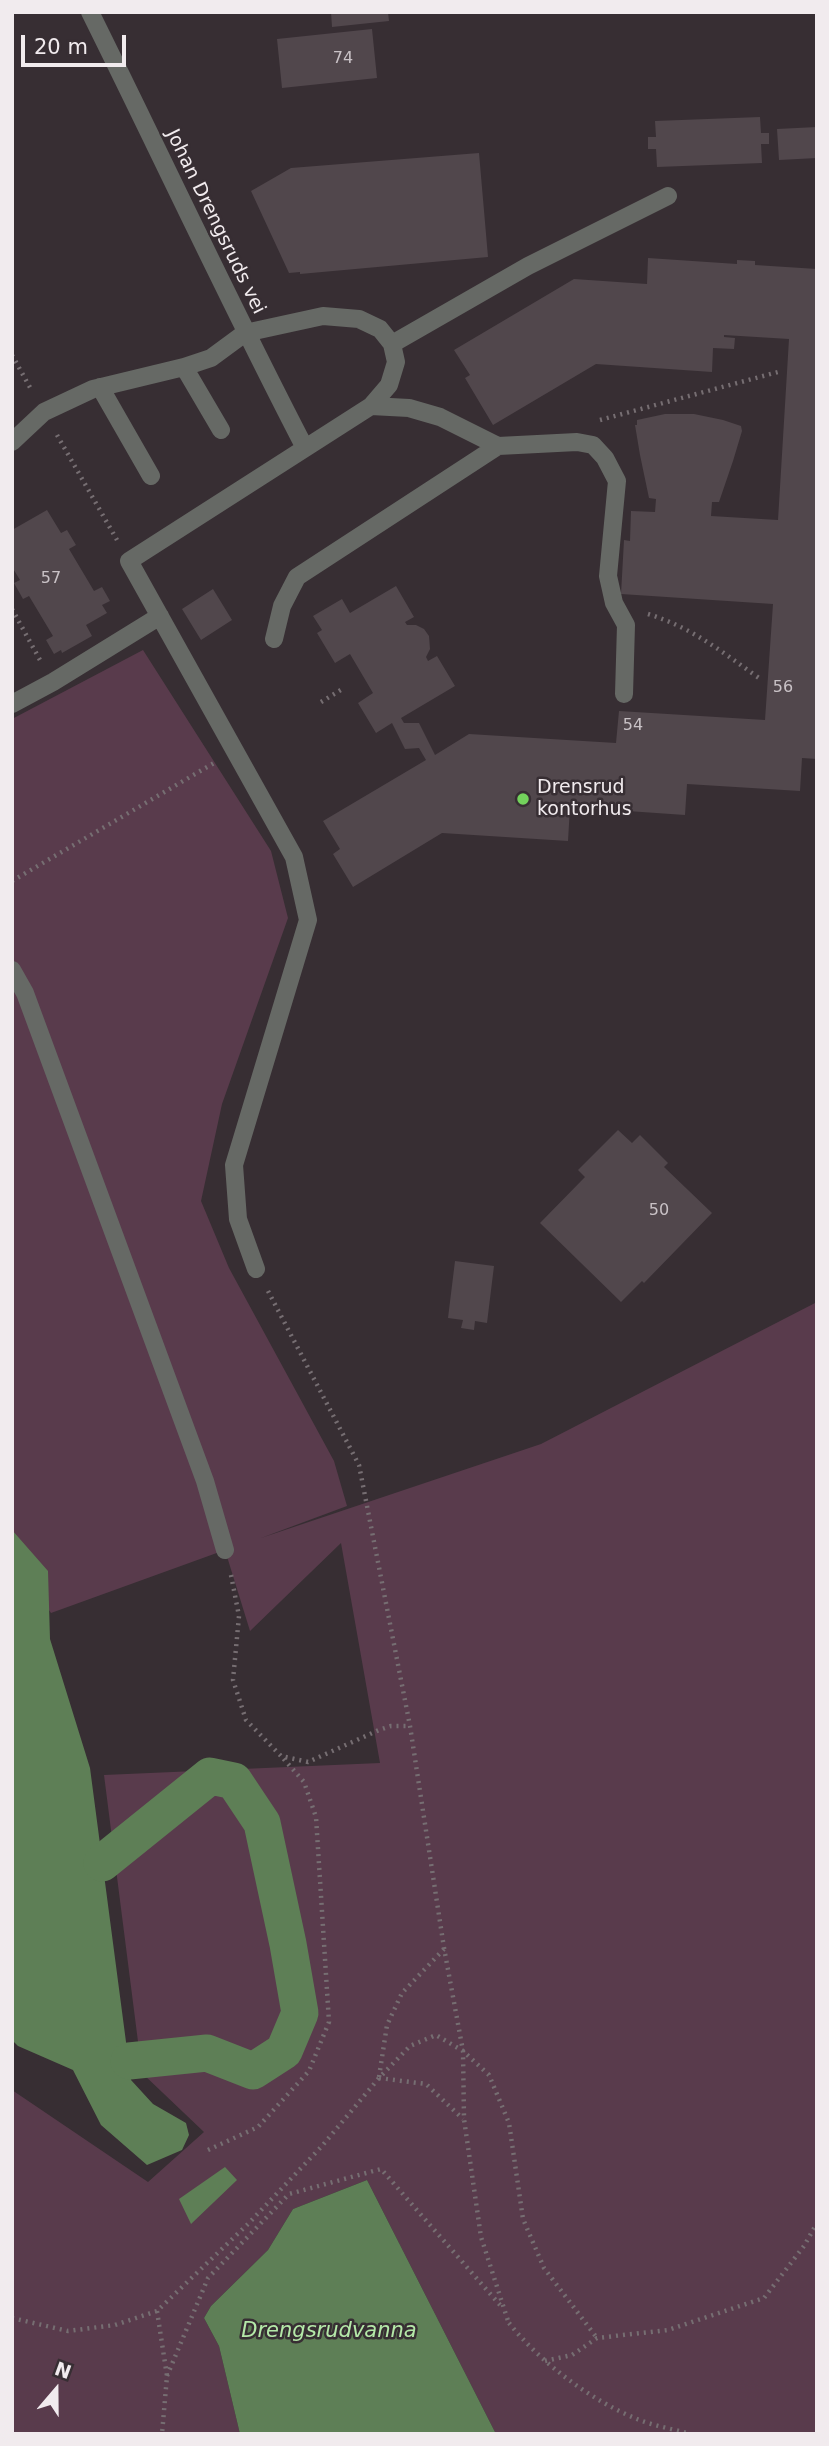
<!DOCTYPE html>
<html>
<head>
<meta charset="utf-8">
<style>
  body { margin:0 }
  #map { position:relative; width:829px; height:2446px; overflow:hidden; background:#372e33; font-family:"DejaVu Sans",sans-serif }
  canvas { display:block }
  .frame { position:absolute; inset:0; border:14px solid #f1ebee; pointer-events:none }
  .north { position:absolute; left:21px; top:2355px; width:70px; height:70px; -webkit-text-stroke:5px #372e33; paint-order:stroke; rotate:20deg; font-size:19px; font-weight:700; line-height:28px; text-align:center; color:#f1ebee }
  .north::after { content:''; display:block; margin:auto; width:24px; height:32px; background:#f1ebee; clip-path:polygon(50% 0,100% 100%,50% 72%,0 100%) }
  .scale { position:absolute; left:21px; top:35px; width:105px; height:32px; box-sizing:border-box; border:4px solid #f1ebee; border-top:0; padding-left:9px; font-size:21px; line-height:24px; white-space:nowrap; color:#f1ebee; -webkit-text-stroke:5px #372e33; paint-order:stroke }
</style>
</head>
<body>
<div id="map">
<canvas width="829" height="2446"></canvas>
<div class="frame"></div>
<div class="north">N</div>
<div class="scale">20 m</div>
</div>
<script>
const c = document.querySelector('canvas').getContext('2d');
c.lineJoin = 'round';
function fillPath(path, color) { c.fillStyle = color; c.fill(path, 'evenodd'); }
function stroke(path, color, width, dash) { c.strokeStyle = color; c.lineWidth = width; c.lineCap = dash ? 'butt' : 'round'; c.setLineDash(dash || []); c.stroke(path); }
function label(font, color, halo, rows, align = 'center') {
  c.font = font + ' "DejaVu Sans",sans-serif'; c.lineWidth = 5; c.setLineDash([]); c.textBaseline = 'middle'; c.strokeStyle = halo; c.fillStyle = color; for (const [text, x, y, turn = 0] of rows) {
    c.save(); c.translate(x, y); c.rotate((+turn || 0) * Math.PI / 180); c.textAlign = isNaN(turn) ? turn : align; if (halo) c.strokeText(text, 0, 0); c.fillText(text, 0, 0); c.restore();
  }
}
const green = new Path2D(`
  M 143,650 L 271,851 L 288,918 L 222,1104 L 201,1201 L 229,1268 L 334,1461 L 347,1506 L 261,1538 L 541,1444 L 817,1302 L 817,2434 L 496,2434 L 367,2180 L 293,2209 L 268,2250 L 211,2306 L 204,2318 L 219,2346 L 240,2434 L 12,2434 L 12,2090 L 148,2182 L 204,2132 L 142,2073 L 104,1775 L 380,1763 L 341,1543 L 250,1631 L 225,1550 L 51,1613 L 12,1557 L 12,719 Z`);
const water = new Path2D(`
  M 12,1530 L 48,1571 L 50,1639 L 90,1768 L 131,2080 L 153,2104 L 186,2123 L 189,2135 L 182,2150 L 147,2165 L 101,2125 L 73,2070 L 18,2046 L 12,2040 Z
  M 225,2167 L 237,2180 L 191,2224 L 179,2199 Z
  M 367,2180 L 496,2434 L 240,2434 L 219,2346 L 204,2318 L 211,2306 L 268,2250 L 293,2209 Z`);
const canal = new Path2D(`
  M 102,1863 L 210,1776 L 234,1781 L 262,1823 L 288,1944 L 300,2013 L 284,2051 L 253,2071 L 207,2053 L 129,2061`);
const building = new Path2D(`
  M 331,12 L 388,12 L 389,21 L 332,27 Z
  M 372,29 L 377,78 L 282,88 L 277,39 Z
  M 760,117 L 761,133 L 769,133 L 769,144 L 761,144 L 762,163 L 657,167 L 656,149 L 648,149 L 648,137 L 656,137 L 655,121 Z
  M 817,127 L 817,158 L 779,160 L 777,129 Z
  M 479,153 L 488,257 L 300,274 L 300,272 L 289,273 L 251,191 L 291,168 Z
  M 648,258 L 737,264 L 737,260 L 755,261 L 755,265 L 817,269 L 817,759 L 802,758 L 800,791 L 687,784 L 685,815 L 570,807 L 568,841 L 442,833 L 353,887 L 333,854 L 340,849 L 323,821 L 426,760 L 419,748 L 405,749 L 392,723 L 376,733 L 358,703 L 373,693 L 350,654 L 335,663 L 317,633 L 322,630 L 313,616 L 342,599 L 350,613 L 396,586 L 414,617 L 405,622 L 407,625 L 416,625 L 424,629 L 429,636 L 430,649 L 426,657 L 428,661 L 437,656 L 455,686 L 401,718 L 404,723 L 419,723 L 435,755 L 469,734 L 616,743 L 619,711 L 765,720 L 773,604 L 621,594 L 624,540 L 630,541 L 631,511 L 655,512 L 656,499 L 649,498 L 640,455 L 635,425 L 637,425 L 637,420 L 665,414 L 694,414 L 723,420 L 741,426 L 742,431 L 733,461 L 719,502 L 712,502 L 711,516 L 778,520 L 789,339 L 724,335 L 724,337 L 735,338 L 734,349 L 713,348 L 712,372 L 596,364 L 493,425 L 465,378 L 470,375 L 454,350 L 574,279 L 647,284 Z
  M 47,510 L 61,533 L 67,530 L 76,545 L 69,549 L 94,591 L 102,587 L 110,601 L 102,605 L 107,613 L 86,625 L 92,636 L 62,653 L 61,650 L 54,654 L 46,640 L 53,636 L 29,596 L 23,599 L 14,583 L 20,580 L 12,567 L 12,530 Z
  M 213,589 L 232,620 L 201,640 L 182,609 Z
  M 618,1130 L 632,1143 L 640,1135 L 668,1163 L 664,1167 L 712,1213 L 644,1283 L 642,1281 L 621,1302 L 540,1223 L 585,1177 L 578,1170 Z
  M 455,1261 L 494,1266 L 487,1323 L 475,1321 L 474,1330 L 461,1328 L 463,1320 L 448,1318 Z`);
const path = new Path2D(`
  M 12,355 L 32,391
  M 600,420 L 778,372
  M 57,435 L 117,540
  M 12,609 L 40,660
  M 648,614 C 693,628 722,652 759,678
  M 321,702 L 344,688
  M 12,881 L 214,763
  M 268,1291 L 359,1465 L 410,1726 L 444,1948 L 463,2051 L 464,2119 L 481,2237 L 509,2324
  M 231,1575 L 239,1616 L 233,1680 L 246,1720 L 281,1756 L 308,1762 L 379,1730 L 391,1726 L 410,1726
  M 379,2077 L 387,2025 L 402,1993 L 444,1949
  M 379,2078 L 426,2084 L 463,2119
  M 208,2150 L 258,2127 L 309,2071 L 329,2022 L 316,1817 L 304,1782 L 281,1756
  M 157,2311 L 167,2376 L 162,2434
  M 12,2318 L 68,2331 L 115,2325 L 157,2311 L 248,2224 L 322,2146 L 379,2078 L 410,2046 L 436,2035 L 463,2051 L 489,2075 L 509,2123 L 523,2219 L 544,2268 L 597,2338
  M 509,2323 C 540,2362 590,2400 637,2419 C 654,2426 673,2429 690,2434
  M 545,2361 L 572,2355 L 597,2338 L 668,2330 L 764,2298 L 804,2246 L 817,2223
  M 167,2376 L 208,2278 L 289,2194 L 381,2169 L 500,2305`);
const minor = new Path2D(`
  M 90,12 C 162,157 230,304 305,448
  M 392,344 L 528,266 L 668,196
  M 100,387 L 151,476
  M 371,406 L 409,408 L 440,417 L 498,446 L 577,442 L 593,445 L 605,458 L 617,481 L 608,576 L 614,603 L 626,625 L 624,694
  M 221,430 L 184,367 L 211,358 L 245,333 L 323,316 L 359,319 L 380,329 L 392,344 L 396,362 L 389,385 L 371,406 L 129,561 L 294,857 L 308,920 L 234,1165 L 238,1219 L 256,1269
  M 12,442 L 44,412 L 93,389 L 184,367
  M 274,639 L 282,606 L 297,577 L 498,446
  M 12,704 L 53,682 L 160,616
  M 12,970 L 25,993 L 205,1481 L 225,1550`);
const markers = [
  [523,799,7,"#73d25c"]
];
const numberNames = [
  ["74",343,59],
  ["57",51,579],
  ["56",783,688],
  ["54",633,726],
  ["50",659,1211]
];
const streetNames = [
  ["Johan Drengsruds vei",215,222,64]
];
const poiNames = [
  ["Drensrud",537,788],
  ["kontorhus",537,810]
];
const waterNames = [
  ["Drengsrudvanna",329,2332]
];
fillPath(green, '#593b4c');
fillPath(water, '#5e7f56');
stroke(canal, '#5e7f56', 37);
fillPath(building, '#51474c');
stroke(path, '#766e72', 4.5, [2, 5]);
stroke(minor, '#666965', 18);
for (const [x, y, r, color] of markers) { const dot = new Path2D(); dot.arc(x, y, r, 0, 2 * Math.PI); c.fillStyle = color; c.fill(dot); stroke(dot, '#372e33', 2.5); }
label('16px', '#c9c2c6', null, numberNames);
label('19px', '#f1ebee', '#372e33', streetNames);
label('19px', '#f1ebee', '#372e33', poiNames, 'left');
label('italic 21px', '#b4e8a8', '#372e33', waterNames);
</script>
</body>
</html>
